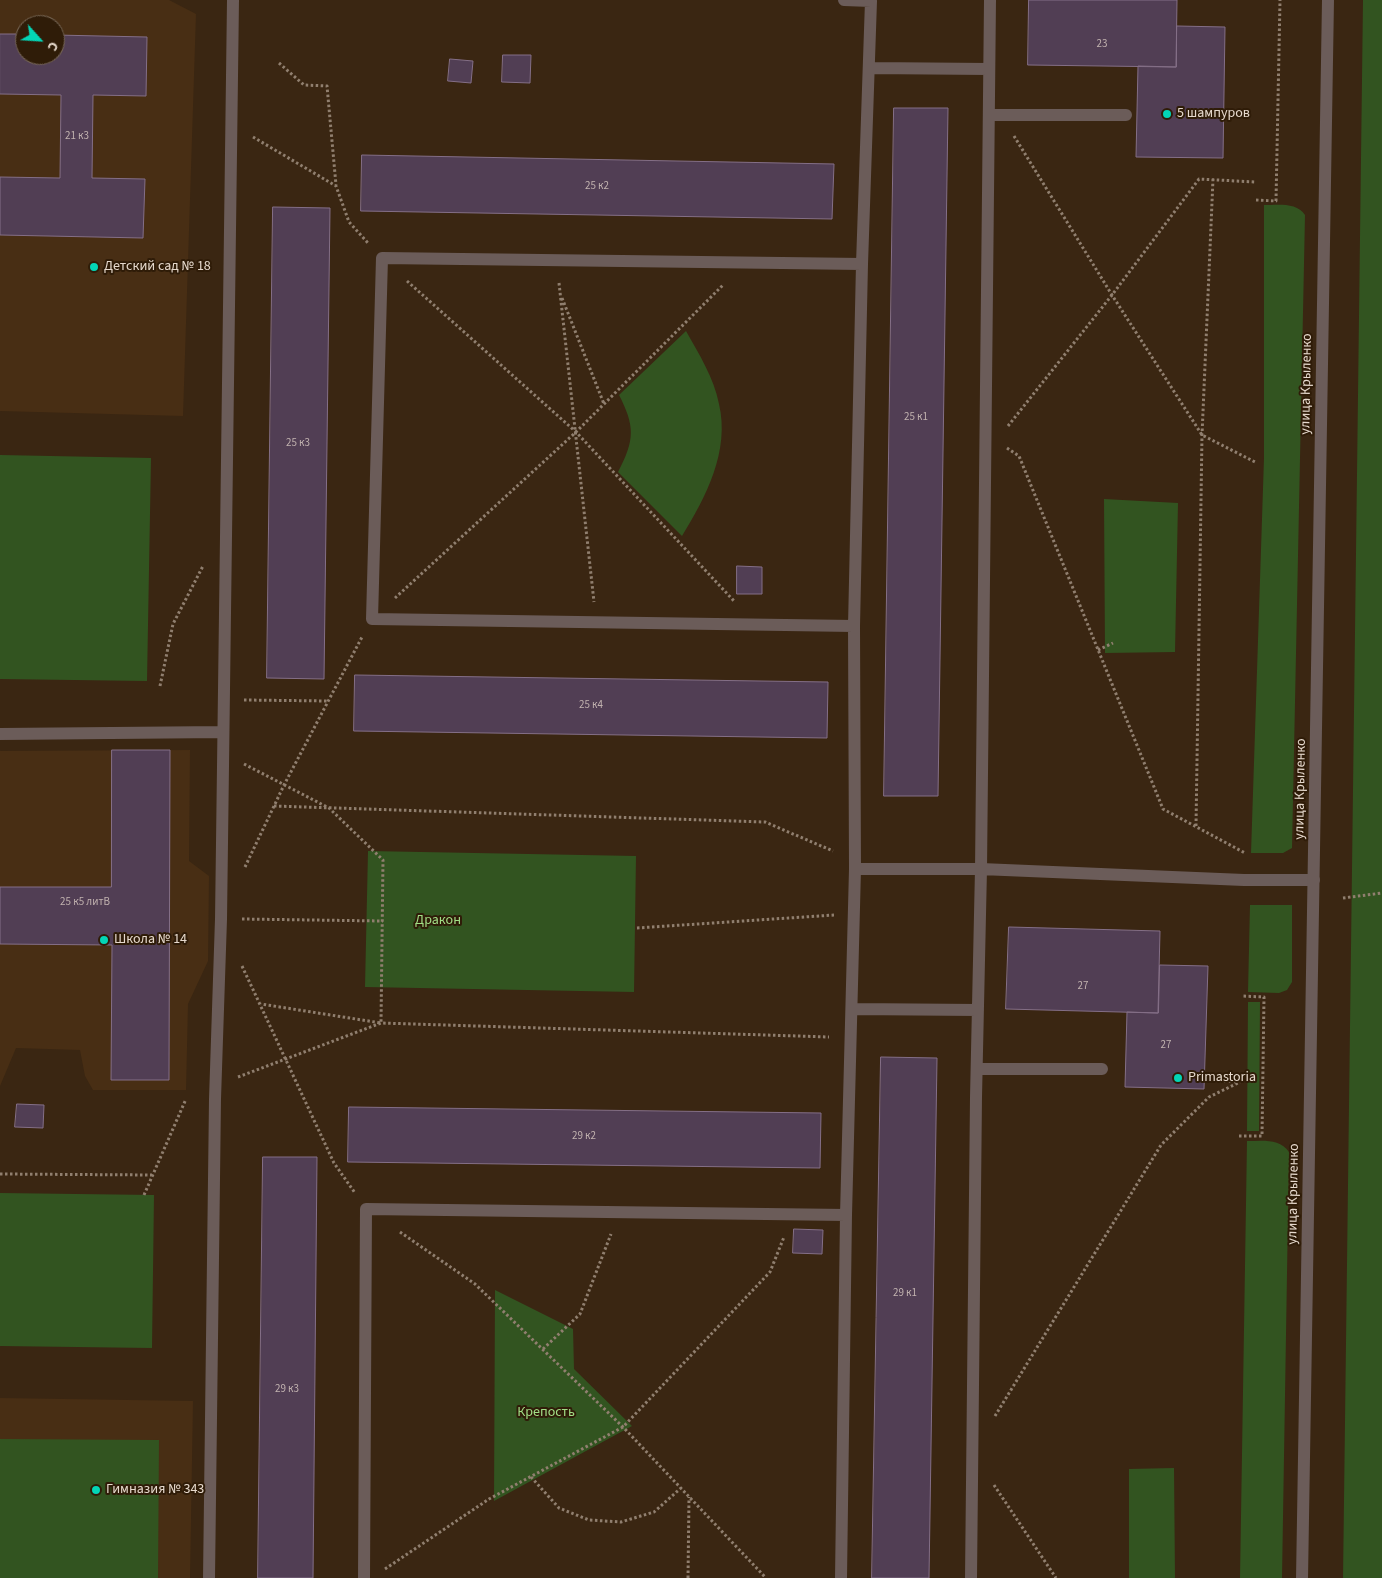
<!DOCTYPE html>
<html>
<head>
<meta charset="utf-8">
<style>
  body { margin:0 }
  #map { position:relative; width:1382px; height:1578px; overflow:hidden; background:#3a2612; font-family:"Source Sans 3",sans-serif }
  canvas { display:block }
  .north { position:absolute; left:15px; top:15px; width:50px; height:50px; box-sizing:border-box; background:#2f1c08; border:1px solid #786857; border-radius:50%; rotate:116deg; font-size:14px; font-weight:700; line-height:20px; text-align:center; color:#e6d9cd }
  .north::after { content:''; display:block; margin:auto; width:18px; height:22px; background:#03d5b6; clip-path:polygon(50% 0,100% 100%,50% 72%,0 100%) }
</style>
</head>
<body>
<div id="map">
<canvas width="1382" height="1578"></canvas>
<div class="north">С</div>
</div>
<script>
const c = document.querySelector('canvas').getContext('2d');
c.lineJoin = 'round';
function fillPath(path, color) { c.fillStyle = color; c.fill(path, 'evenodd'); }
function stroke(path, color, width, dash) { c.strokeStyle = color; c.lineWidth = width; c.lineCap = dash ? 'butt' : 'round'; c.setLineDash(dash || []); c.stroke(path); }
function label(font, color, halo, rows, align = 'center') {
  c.font = font + ' "Source Sans 3",sans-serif'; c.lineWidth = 4; c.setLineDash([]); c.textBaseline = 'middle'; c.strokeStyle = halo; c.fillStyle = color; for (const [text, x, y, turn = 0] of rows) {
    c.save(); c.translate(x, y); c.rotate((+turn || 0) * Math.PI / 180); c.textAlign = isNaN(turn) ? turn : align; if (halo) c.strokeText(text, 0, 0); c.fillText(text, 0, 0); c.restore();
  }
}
const built = new Path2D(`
  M 0,0 L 169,0 L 196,14 L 183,416 L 0,411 ZM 25,25 L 55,25 L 55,55 L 25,55 Z
  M 190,750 L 189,861 L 209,876 L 208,961 L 188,1004 L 186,1090 L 93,1090 L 85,1076 L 80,1050 L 16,1048 L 0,1086 L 0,751 Z
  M 0,1398 L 193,1401 L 190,1578 L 0,1578 Z`);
const green = new Path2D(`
  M 1363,0 L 1382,0 L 1382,1578 L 1343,1578 Z
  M 1264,205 C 1278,205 1297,202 1305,215 L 1292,848 L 1283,853 L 1251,853 L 1264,458 Z
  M 686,331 C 699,354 714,378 719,404 C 730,451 706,497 682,536 L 618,472 C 635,440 635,426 619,395 Z
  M 0,455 L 151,458 L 147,681 L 0,679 Z
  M 1104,499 L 1178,503 L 1175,652 L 1105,653 Z
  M 368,851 L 636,856 L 634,992 L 365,987 Z
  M 1250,905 L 1292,905 L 1292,982 L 1287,990 L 1279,993 L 1248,992 Z
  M 1248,1002 L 1260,1002 L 1259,1131 L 1247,1131 Z
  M 1247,1141 C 1262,1141 1280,1138 1289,1152 L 1282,1578 L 1240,1578 Z
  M 0,1193 L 154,1195 L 152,1348 L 0,1346 Z
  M 495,1290 L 573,1329 L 574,1369 L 632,1426 L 494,1501 Z
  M 0,1439 L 159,1440 L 158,1578 L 0,1578 Z
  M 1174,1468 L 1175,1578 L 1129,1578 L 1129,1469 Z`);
const building = new Path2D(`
  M 1029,0 L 1177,0 L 1176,67 L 1028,65 Z
  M 1177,26 L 1225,27 L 1223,158 L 1136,157 L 1138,66 L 1176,67 Z
  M 0,34 L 25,34 L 25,55 L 55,55 L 55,35 L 147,37 L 146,96 L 93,95 L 92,178 L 145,179 L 143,238 L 0,235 L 0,177 L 60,178 L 61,95 L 0,94 Z
  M 503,55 L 531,55 L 530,83 L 502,82 Z
  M 450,59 L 473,61 L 471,83 L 448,81 Z
  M 894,108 L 948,108 L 938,796 L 884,796 Z
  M 362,155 L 834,164 L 832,219 L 361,211 Z
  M 273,207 L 330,208 L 324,679 L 267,678 Z
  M 737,566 L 762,567 L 762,594 L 737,594 Z
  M 355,675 L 828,682 L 827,738 L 354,731 Z
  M 112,750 L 170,750 L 169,1080 L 111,1080 L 112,945 L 0,944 L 0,887 L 111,887 Z
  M 1009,927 L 1160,931 L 1158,1013 L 1006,1009 Z
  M 1160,965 L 1208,966 L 1204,1089 L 1125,1087 L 1127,1012 L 1158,1013 Z
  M 881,1057 L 937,1058 L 929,1578 L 872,1578 Z
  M 17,1104 L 44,1105 L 43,1128 L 15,1127 Z
  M 349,1107 L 821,1113 L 820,1168 L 348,1162 Z
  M 263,1157 L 317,1157 L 313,1578 L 258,1578 Z
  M 794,1229 L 823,1230 L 822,1254 L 793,1253 Z`);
const path = new Path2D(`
  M 279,63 L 304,85 L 327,86 L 336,185
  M 1014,136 L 1112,295 L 1202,435 L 1255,462
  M 253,137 L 336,186 L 349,222 L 368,243
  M 1256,200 L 1276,201 L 1280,0
  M 407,281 L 576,432 L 734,601
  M 559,283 L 594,602
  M 562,298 L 604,404
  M 1008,426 L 1112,295 L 1199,179 L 1255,182
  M 1007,448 L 1019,456 L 1163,809 L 1245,853
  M 395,598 L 576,432 L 723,285
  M 1098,650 L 1113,643
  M 160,686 L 173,624 L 203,566
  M 244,700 L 328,701
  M 244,764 L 329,808 L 383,860 L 381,1023 L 261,1004
  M 274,806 L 765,822 L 833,851
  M 1196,826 L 1202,435 L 1213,179
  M 245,867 L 284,785 L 362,637
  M 1343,898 L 1382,893
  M 242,919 L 383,921
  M 637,928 L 834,915
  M 242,966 L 334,1163 L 355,1193
  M 238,1077 L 381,1023 L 829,1037
  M 1204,1080 L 1238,1082
  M 1239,1136 L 1262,1136 L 1264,997 L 1242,996
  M 0,1174 L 152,1175
  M 144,1195 L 186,1099
  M 400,1232 L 475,1284 L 623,1427 L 766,1578
  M 543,1349 L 580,1314 L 611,1234
  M 995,1416 L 1161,1145 L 1209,1097 L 1240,1082
  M 531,1477 L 559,1508 L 589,1520 L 621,1522 L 654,1512 L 681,1488
  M 994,1485 L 1056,1578
  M 385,1569 L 489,1499 L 623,1427 L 770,1272 L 784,1237
  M 688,1578 L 689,1497`);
const service = new Path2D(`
  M 869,68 L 989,69
  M 989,115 L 1126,115
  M 854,626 L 372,619 L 382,258 L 862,264
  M 0,734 L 223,732
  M 855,869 L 981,869 L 1244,880 L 1314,880
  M 852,1009 L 978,1010
  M 977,1069 L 1102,1069
  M 209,1578 L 215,1099 L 221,919 L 233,0
  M 364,1578 L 366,1209 L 846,1215
  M 841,1578 L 846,1215 L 855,869 L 854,626 L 862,264 L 871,1 L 844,0
  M 971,1578 L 976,1097 L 981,869 L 990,0`);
const tertiary = new Path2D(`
  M 1302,1578 L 1328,0`);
const markers = [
  [1167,114,5,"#03d5b6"],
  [94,267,5,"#03d5b6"],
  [104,940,5,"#03d5b6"],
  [1178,1078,5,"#03d5b6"],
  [96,1490,5,"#03d5b6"]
];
const numberNames = [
  ["23",1102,45],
  ["21 к3",77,137],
  ["25 к2",597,187],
  ["25 к1",916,418],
  ["25 к3",298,444],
  ["25 к4",591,706],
  ["25 к5 литВ",85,903],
  ["27",1083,987],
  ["27",1166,1046],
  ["29 к2",584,1137],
  ["29 к1",905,1294],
  ["29 к3",287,1390]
];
const poiNames = [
  ["5 шампуров",1177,114],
  ["Детский сад № 18",104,267],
  ["Школа № 14",114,940],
  ["Primastoria",1188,1078],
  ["Гимназия № 343",106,1490]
];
const streetNames = [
  ["улица Крыленко",1307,384,-89],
  ["улица Крыленко",1301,789,-89],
  ["улица Крыленко",1294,1194,-89]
];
const parkNames = [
  ["Дракон",438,921],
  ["Крепость",546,1413]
];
fillPath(built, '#482e14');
fillPath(green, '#325420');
fillPath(building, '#513e54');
stroke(building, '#846f87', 1);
stroke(path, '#907f6f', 3, [2.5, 2.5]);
stroke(service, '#6b5c59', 12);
stroke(tertiary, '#6b5c59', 12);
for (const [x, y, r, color] of markers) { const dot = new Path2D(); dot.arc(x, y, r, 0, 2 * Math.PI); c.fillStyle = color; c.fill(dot); stroke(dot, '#2f1c08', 2); }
label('11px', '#c1b2af', null, numberNames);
label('14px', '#e6d9cd', '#2f1c08', poiNames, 'left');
label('14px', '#e6d9cd', '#2f1c08', streetNames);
label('14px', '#a2de86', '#2f1c08', parkNames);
</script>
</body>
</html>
